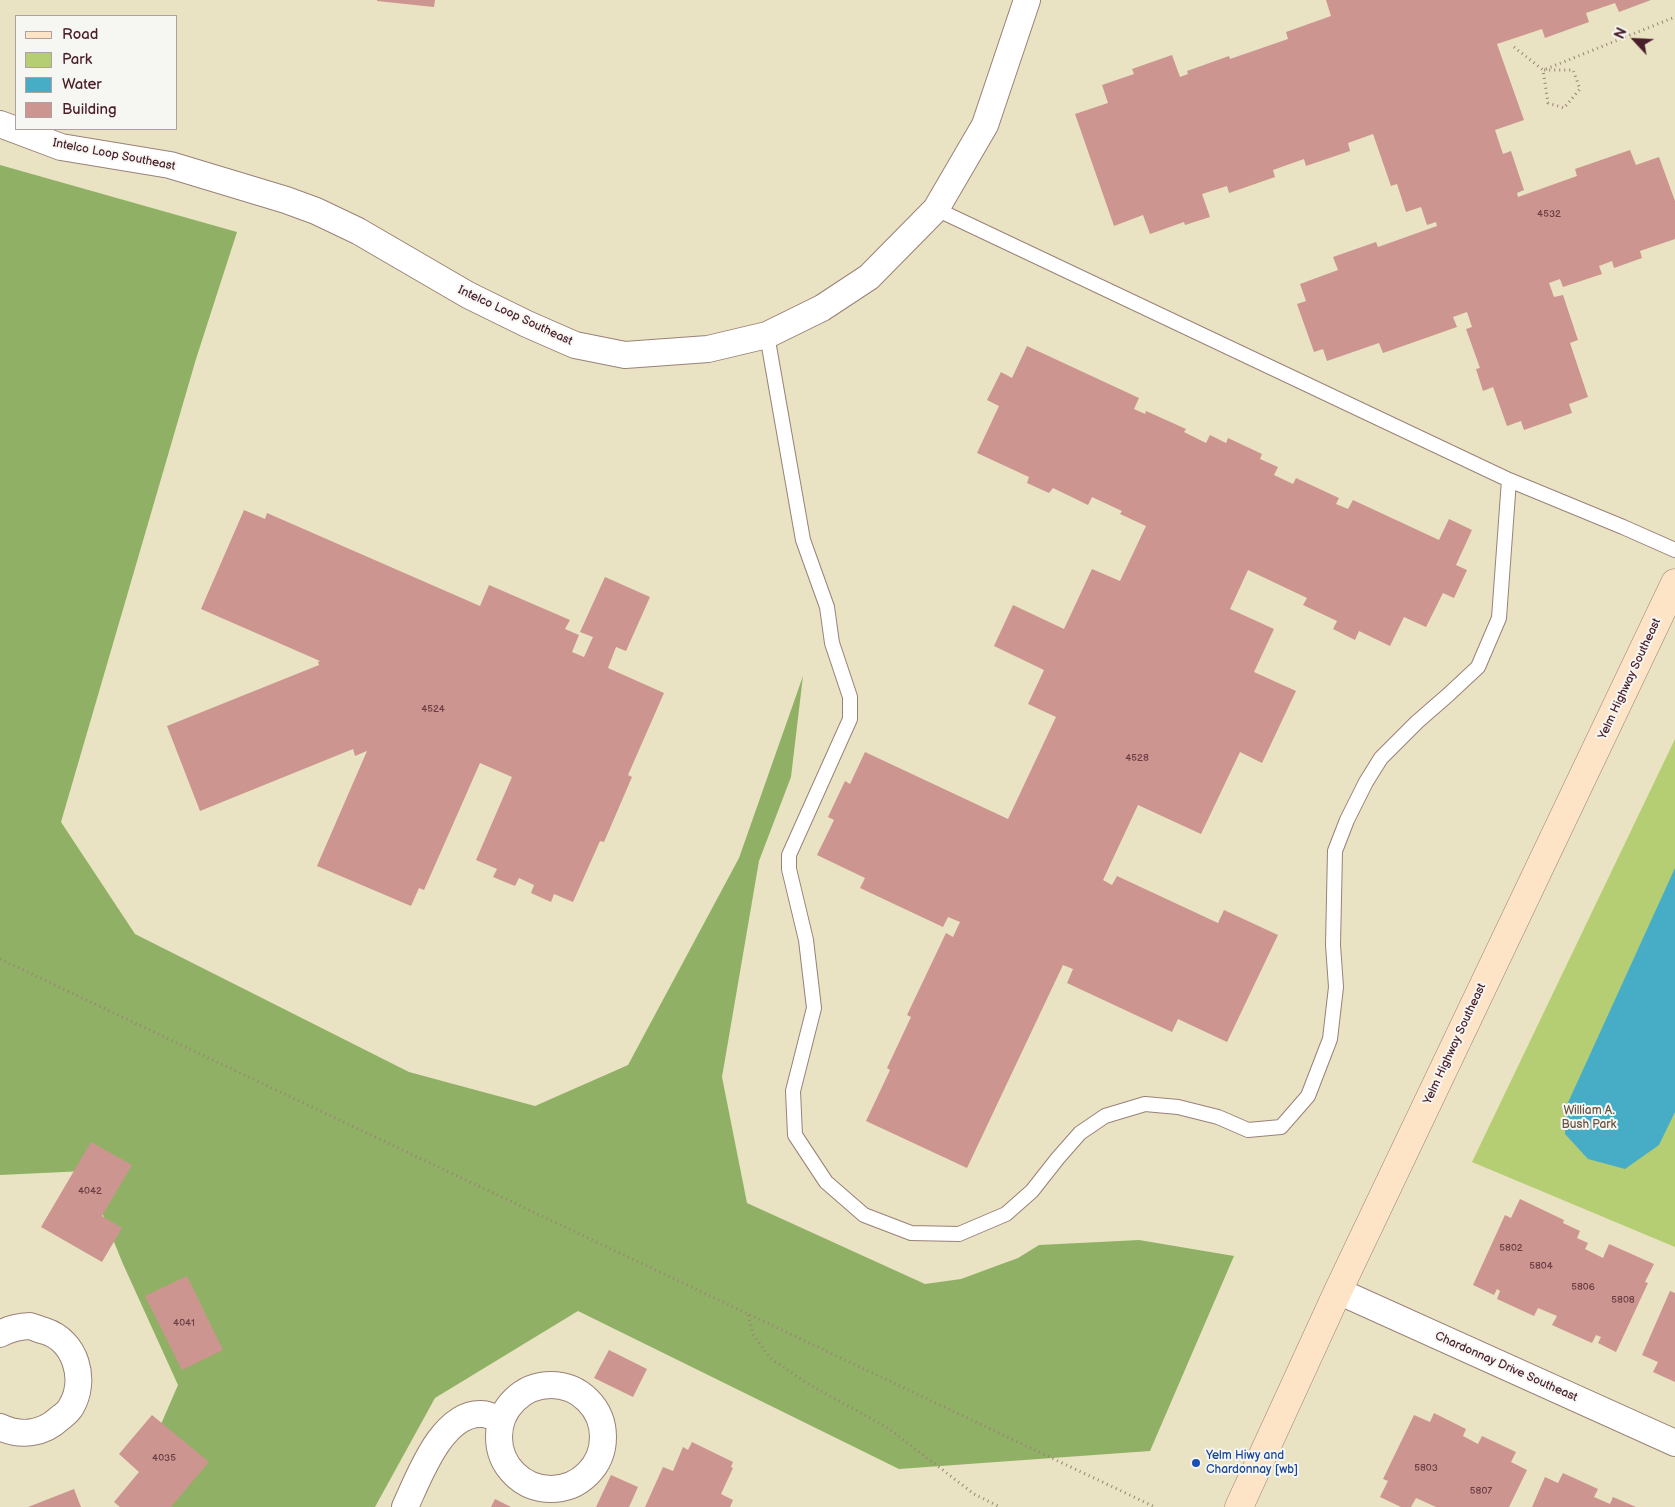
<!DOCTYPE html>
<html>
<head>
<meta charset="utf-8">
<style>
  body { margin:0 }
  #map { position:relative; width:1675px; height:1507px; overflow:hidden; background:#e9e3c3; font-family:"Balsamiq Sans",sans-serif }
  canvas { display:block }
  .legend { position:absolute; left:15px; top:15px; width:162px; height:115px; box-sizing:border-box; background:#f6f6f2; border:1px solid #b1a0a2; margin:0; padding:6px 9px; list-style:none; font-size:15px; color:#4a1f2b }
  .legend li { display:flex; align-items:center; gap:10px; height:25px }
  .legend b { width:25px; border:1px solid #b1a0a2 }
  .north { position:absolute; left:1610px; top:15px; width:50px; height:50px; -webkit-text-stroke:4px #f6f6f2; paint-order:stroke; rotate:295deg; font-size:14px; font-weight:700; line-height:20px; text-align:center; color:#4a1f2b }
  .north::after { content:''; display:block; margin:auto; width:18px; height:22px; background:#4a1f2b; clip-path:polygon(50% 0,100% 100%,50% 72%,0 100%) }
</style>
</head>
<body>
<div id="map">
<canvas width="1675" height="1507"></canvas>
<ul class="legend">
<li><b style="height:6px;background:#fee4c6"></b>Road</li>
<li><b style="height:14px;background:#b6ce73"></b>Park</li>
<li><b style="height:14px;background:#47adc7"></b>Water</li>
<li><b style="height:14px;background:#cc9590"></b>Building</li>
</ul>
<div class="north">N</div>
</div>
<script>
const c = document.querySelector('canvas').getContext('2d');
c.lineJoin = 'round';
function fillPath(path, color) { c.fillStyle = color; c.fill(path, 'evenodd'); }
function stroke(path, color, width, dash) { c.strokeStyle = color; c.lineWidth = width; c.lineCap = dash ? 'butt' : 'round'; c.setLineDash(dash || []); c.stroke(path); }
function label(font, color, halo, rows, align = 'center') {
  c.font = font + ' "Balsamiq Sans",sans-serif'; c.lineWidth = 4; c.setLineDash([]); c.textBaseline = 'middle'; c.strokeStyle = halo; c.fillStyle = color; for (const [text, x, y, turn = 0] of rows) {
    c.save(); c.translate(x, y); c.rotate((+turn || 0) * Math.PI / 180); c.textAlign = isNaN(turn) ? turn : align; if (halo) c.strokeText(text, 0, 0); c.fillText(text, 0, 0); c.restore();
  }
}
const green = new Path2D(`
  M 1675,739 L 1675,1247 L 1472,1162 Z`);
const forest = new Path2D(`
  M 0,165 L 237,232 L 196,359 L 61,822 L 135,934 L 409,1072 L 535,1106 L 628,1065 L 739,858 L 803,676 L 791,777 L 759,861 L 722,1077 L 747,1203 L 925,1284 L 961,1279 L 1018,1258 L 1039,1245 L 1139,1240 L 1234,1256 L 1150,1451 L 899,1469 L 578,1311 L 435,1398 L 375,1507 L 125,1507 L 178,1385 L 123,1264 L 85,1171 L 0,1175 Z`);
const water = new Path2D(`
  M 1675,868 L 1675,1112 L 1659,1145 L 1625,1169 L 1588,1159 L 1565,1134 L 1566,1107 Z`);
const building = new Path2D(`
  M 377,0 L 435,0 L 434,7 L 377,1 Z
  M 1326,0 L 1651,0 L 1619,12 L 1615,3 L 1586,13 L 1589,22 L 1545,38 L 1542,29 L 1497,44 L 1524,120 L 1495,130 L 1503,154 L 1511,151 L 1524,190 L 1517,193 L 1518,197 L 1577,176 L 1575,169 L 1630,150 L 1636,165 L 1659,157 L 1675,201 L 1675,239 L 1640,251 L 1642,258 L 1614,268 L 1612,261 L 1599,266 L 1602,274 L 1563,287 L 1560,279 L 1549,283 L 1554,297 L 1563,295 L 1578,340 L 1570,343 L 1588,397 L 1569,404 L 1572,413 L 1524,430 L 1521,421 L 1507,426 L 1493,387 L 1483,391 L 1476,369 L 1480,368 L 1466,329 L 1472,327 L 1467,312 L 1453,317 L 1457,327 L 1383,353 L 1379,343 L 1327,361 L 1323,349 L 1314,352 L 1297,304 L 1306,301 L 1300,284 L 1338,270 L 1333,257 L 1376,242 L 1378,247 L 1437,226 L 1436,222 L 1427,225 L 1421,207 L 1406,212 L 1397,184 L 1391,186 L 1373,134 L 1348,143 L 1350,151 L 1306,166 L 1304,159 L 1273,170 L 1275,177 L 1229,193 L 1227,186 L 1202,194 L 1210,217 L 1185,225 L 1184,222 L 1150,234 L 1143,215 L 1114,226 L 1075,114 L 1108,103 L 1102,85 L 1134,74 L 1132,69 L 1172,55 L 1180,77 L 1188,74 L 1187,71 L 1229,56 L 1230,59 L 1288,39 L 1286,32 L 1331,16 Z
  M 1027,346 L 1139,398 L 1134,409 L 1145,414 L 1146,411 L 1186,429 L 1184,432 L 1206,443 L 1210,435 L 1226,443 L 1228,438 L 1262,454 L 1260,459 L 1278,467 L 1274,475 L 1293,484 L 1296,478 L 1339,498 L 1336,504 L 1348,509 L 1353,500 L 1439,540 L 1449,519 L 1472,530 L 1456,565 L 1467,570 L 1454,598 L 1443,593 L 1426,627 L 1404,617 L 1390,646 L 1359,631 L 1355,640 L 1333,629 L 1337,621 L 1303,605 L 1307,598 L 1248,570 L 1230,609 L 1274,629 L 1254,672 L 1296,691 L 1262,763 L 1240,752 L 1201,834 L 1138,805 L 1103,880 L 1112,885 L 1117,876 L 1218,923 L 1224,910 L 1278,935 L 1227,1042 L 1178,1019 L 1172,1032 L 1067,983 L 1073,969 L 1063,965 L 967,1168 L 866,1121 L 890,1070 L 887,1068 L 911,1017 L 907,1015 L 946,933 L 953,937 L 960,922 L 948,917 L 943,927 L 860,888 L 865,878 L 817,855 L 834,820 L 828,817 L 845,781 L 850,784 L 865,752 L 1008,819 L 1056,717 L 1028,704 L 1044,670 L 994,646 L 1013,605 L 1064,629 L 1092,569 L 1120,581 L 1146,526 L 1120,514 L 1122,511 L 1092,497 L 1088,505 L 1053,488 L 1049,493 L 1027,483 L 1029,477 L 977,453 L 999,406 L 987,400 L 1001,372 L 1012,378 Z
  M 244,510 L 265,519 L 267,513 L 480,606 L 489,585 L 570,620 L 565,629 L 579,635 L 572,652 L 584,657 L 593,637 L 580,632 L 605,577 L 650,597 L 626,651 L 616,647 L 608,668 L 664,693 L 628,775 L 632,777 L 604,842 L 600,841 L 573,902 L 554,894 L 551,902 L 531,893 L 534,885 L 519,878 L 515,886 L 493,877 L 497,869 L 476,860 L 512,777 L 480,763 L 424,890 L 419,888 L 411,906 L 317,866 L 367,751 L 355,756 L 353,749 L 200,811 L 167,726 L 319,665 L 318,662 L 320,661 L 201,609 Z
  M 91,1142 L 132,1165 L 102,1216 L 122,1228 L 102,1262 L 41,1227 Z
  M 1520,1199 L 1564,1220 L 1563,1223 L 1580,1231 L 1577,1238 L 1588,1243 L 1585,1249 L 1603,1258 L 1609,1244 L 1654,1264 L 1645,1282 L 1648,1283 L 1616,1352 L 1598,1343 L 1601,1337 L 1596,1335 L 1592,1343 L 1552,1325 L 1557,1316 L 1538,1308 L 1534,1316 L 1497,1299 L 1500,1291 L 1497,1289 L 1494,1295 L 1473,1285 L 1505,1215 L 1511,1218 Z
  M 187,1276 L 223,1350 L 182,1370 L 145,1296 Z
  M 1670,1291 L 1675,1293 L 1675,1382 L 1653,1372 L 1658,1362 L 1642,1355 Z
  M 609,1350 L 647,1369 L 633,1397 L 594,1378 Z
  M 1434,1413 L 1466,1429 L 1463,1436 L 1478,1444 L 1482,1436 L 1516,1452 L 1511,1462 L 1527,1470 L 1509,1507 L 1436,1507 L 1416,1498 L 1411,1507 L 1401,1507 L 1380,1497 L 1388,1481 L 1383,1479 L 1414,1415 L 1430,1422 Z
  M 152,1415 L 209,1462 L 171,1507 L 120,1507 L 114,1502 L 139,1472 L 119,1454 Z
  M 692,1442 L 733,1462 L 731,1467 L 733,1468 L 721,1494 L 733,1500 L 730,1507 L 645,1507 L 663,1467 L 673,1471 L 683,1447 L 688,1450 Z
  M 1563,1473 L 1598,1489 L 1594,1497 L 1610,1504 L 1613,1497 L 1636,1507 L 1532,1507 L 1545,1477 L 1558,1483 Z
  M 611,1475 L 638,1487 L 629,1507 L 596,1507 Z
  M 74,1489 L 81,1507 L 28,1507 Z
  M 495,1499 L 511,1507 L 491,1507 Z`);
const path = new Path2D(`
  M 1514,47 L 1543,70 L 1548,103 L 1564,108 L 1580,89 L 1573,70 L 1543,70
  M 1546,69 L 1675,17
  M 0,959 L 1155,1507
  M 748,1315 L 753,1334 L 770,1358 L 810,1385 L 888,1428 L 974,1494 L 1000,1507`);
const lane = new Path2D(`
  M 767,335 L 803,540 L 827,607 L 832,643 L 850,697 L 850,719 L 789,855 L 789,869 L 806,940 L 814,1008 L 793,1091 L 795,1135 L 826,1182 L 864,1215 L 911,1233 L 959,1234 L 1006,1214 L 1032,1191 L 1058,1158 L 1080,1133 L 1105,1116 L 1145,1104 L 1178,1107 L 1218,1117 L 1248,1130 L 1281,1127 L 1308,1096 L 1330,1039 L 1336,987 L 1333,945 L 1335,851 L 1347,820 L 1366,782 L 1381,758 L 1417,722 L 1448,695 L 1478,667 L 1499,618 L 1509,480 L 936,209
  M 1509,480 L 1623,527 L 1675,550`);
const street = new Path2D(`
  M 0,124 L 61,147 L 170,165 L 286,200 L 316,211 L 358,231 L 468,295 L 527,324 L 575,345 L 625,355 L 708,349 L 767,335 L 822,308 L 869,277 L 936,209 L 985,125 L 1027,0
  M 1338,1291 L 1675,1443
  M 0,1334 C 8,1329 21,1326 30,1326 C 34,1327 40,1330 45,1331 C 76,1341 87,1380 71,1407 C 69,1411 64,1415 60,1418 C 43,1434 21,1437 0,1427
  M499 1437a52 52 0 1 1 104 0a52 52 0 1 1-104 0Z
  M 405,1507 C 419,1477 442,1412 482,1414 C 488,1414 495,1418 501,1420`);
const secondary = new Path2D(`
  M 1239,1507 L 1338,1291 L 1675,583`);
const markers = [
  [1196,1463,5,"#1a4fb4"]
];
const numberNames = [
  ["4532",1549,214],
  ["4524",433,709],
  ["4528",1137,758],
  ["4042",90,1191],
  ["5802",1511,1248],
  ["5804",1541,1266],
  ["5806",1583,1287],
  ["5808",1623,1300],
  ["4041",184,1323],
  ["4035",164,1458],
  ["5803",1426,1468],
  ["5807",1481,1491]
];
const streetNames = [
  ["Intelco Loop Southeast",114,155,11],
  ["Intelco Loop Southeast",515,316,25],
  ["Yelm Highway Southeast",1630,679,-65],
  ["Yelm Highway Southeast",1455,1044,-65],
  ["Chardonnay Drive Southeast",1506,1367,24]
];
const parkNames = [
  ["William A.",1589,1111],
  ["Bush Park",1589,1125]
];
const transitNames = [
  ["Yelm Hiwy and",1206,1456],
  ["Chardonnay [wb]",1206,1470]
];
fillPath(green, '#b6ce73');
fillPath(forest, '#90b165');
fillPath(water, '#47adc7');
fillPath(building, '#cc9590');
stroke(lane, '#9a8177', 16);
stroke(street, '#9a8177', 28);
stroke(secondary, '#9a8177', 29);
stroke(path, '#9a8177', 3, [1, 4]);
stroke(lane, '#fff', 14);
stroke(street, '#fff', 26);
stroke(secondary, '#fee4c6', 28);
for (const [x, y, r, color] of markers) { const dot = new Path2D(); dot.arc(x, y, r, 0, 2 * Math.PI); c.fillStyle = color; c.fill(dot); stroke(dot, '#f6f6f2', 2); }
label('10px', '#6a3c44', null, numberNames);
label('12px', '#4a1f2b', '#f6f6f2', streetNames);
label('12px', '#6a5441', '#f6f6f2', parkNames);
label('12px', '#164399', '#f6f6f2', transitNames, 'left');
</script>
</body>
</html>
